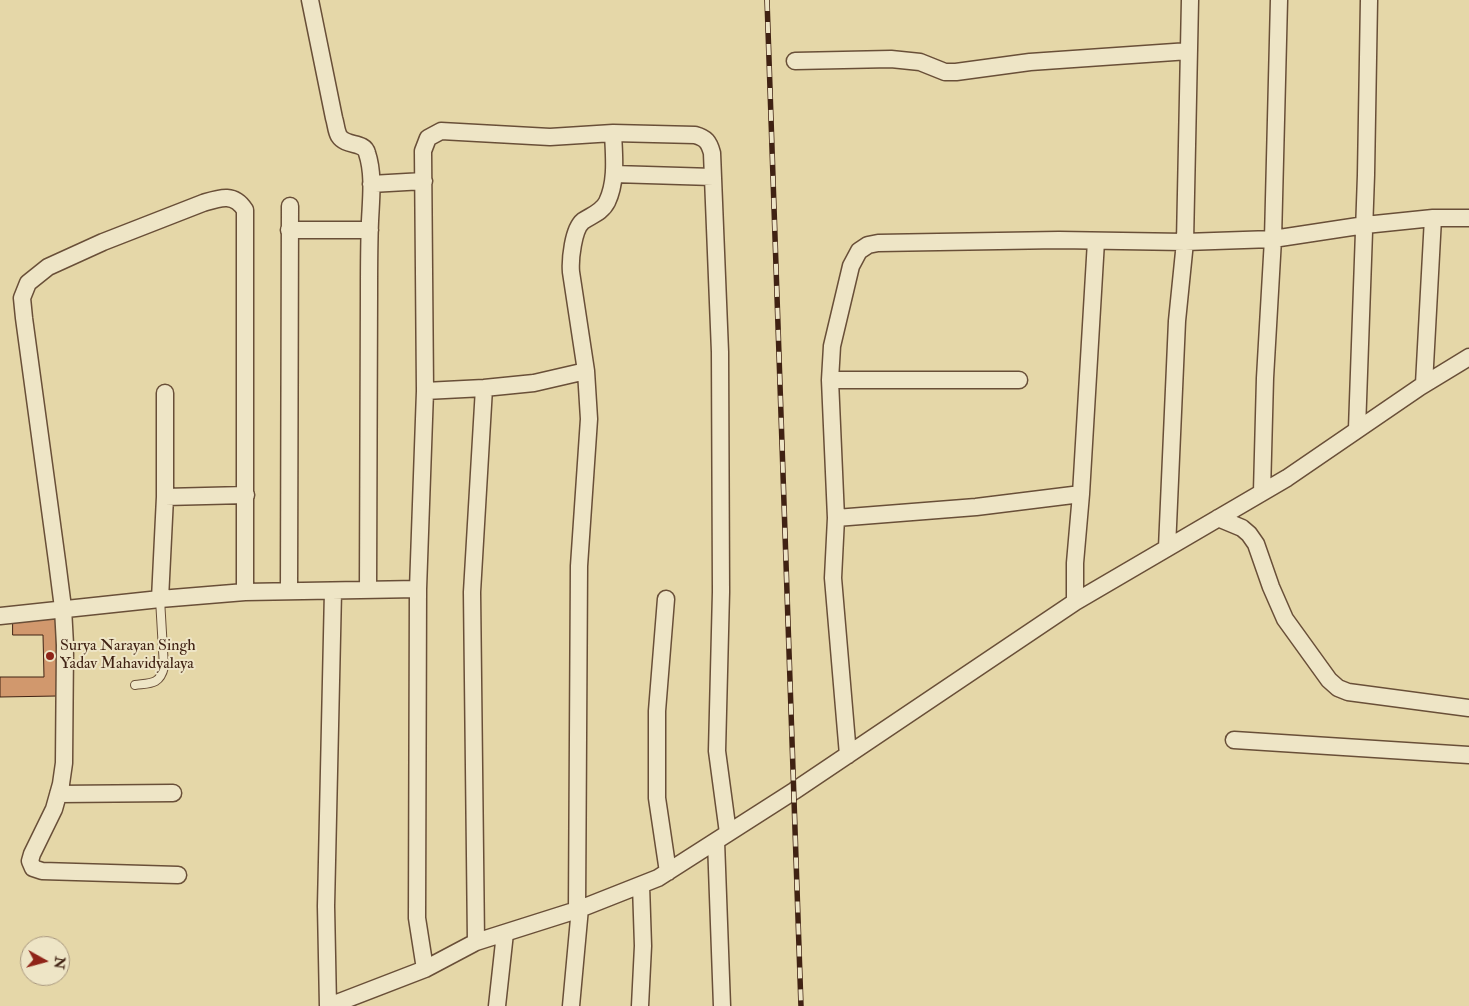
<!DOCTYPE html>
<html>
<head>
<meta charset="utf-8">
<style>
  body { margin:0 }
  #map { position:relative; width:1469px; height:1006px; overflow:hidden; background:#e5d7a8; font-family:"IM FELL Double Pica",serif }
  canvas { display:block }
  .north { position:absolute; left:20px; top:936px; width:50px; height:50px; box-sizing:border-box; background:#eee5c6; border:1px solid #a8977e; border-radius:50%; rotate:97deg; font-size:14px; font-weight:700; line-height:20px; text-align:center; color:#402213 }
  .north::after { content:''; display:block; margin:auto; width:18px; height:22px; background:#8f2418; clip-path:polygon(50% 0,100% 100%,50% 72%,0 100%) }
</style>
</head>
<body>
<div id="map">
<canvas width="1469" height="1006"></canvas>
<div class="north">N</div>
</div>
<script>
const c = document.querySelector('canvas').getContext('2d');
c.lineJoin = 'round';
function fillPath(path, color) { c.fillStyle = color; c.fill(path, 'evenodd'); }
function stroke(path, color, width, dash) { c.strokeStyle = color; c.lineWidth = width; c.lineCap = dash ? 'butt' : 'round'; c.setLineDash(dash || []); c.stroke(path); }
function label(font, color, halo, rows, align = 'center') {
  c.font = font + ' "IM FELL Double Pica",serif'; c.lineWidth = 4; c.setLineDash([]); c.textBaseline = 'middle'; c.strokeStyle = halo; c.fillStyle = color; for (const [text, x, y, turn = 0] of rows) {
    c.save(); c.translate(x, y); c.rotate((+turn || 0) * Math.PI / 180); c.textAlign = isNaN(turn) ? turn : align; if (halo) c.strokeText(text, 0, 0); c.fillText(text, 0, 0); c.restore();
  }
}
const building = new Path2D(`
  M 13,619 L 56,619 L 57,696 L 0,697 L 0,677 L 44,677 L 43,635 L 13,635 Z`);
const service = new Path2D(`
  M 135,685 C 150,683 160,685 164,667 L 160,599`);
const minor = new Path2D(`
  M 310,0 L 334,118 C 336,124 336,131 339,136 C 346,147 364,141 367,153 C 374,174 371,199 370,221 C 369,245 369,269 369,293 C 368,392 369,491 368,590
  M 795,61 L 891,59 L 920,62 L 945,72 L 956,72 L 1030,62 L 1189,51
  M 613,133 L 695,135 C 706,138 709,142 712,153 L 720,352 L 721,592 L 717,751 L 728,833
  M 614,174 L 713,177
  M 371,184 L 424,181
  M 289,230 L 370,230
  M 830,380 L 1019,380
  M 1424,384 L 1433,218
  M 425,391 L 484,388 L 534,383 L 586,371
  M 1357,429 L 1366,175 L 1369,0
  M 1262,492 L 1265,378 L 1273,239 L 1279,0
  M 165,497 L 246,495
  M 836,518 L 976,507 L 1081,494
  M 1218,518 L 1242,528 L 1249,534 L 1256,544 L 1271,587 L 1285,619 L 1329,680 L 1338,688 L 1348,692 L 1469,708
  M 1167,548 L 1177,321 L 1185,242 L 1190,0
  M 289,591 L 290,206
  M 160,599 L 165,497 L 165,393
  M 666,599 L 657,711 L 657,798 L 668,872
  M 1075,602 L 1075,563 L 1081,494 L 1096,241
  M 0,616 L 160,599 L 245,592 L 418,589
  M 1234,740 L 1469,755
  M 848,755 L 833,578 L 836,518 L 830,380 L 832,346 L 851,266 L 859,251 L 868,245 L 878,243 L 1059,240 L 1185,242 L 1273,239 L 1365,225 L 1433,218 L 1469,218
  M 58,794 L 173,793
  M 716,841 L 722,1006
  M 178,875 L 42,871 L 33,868 L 30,861 L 32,854 L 54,809 L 61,784 L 64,763 L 65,645 L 63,608 L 57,561 L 24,318 L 22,298 L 28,283 L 48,267 L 103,242 L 203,203 C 219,198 234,192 245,210 L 245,592
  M 476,942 L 472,592 L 484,388
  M 425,969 L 417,918 L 418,589 L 425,391 L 423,151 L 428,138 L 441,131 L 550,137 L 613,133 C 614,156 617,181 607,202 C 602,212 592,215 583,221 C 573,229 570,260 571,272 L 586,371 L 589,419 L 579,566 L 577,910
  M 328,1006 L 326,906 L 333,591
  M 329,1006 L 425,969 L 476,942 L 577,910 L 658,878 L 794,791 L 1075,602 L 1287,478 L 1420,387 L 1469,357
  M 497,1006 L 505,933
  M 571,1006 L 580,908
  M 640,1006 L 643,946 L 641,885`);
const rail = new Path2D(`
  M 767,0 L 801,1006`);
const markers = [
  [50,656,5,"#8f2418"]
];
const poiNames = [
  ["Surya Narayan Singh",60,647],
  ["Yadav Mahavidyalaya",60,665]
];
fillPath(building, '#d1986d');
stroke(building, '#402213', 1);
stroke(service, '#694f38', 10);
stroke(minor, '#694f38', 19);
stroke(service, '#eee5c6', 8);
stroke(minor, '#eee5c6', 16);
stroke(rail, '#402213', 5.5);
stroke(rail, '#eee5c6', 4, [11]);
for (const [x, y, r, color] of markers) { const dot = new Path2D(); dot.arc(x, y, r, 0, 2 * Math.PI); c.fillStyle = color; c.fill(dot); stroke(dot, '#eee5c6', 2); }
label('16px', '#402213', '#eee5c6', poiNames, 'left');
</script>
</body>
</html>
